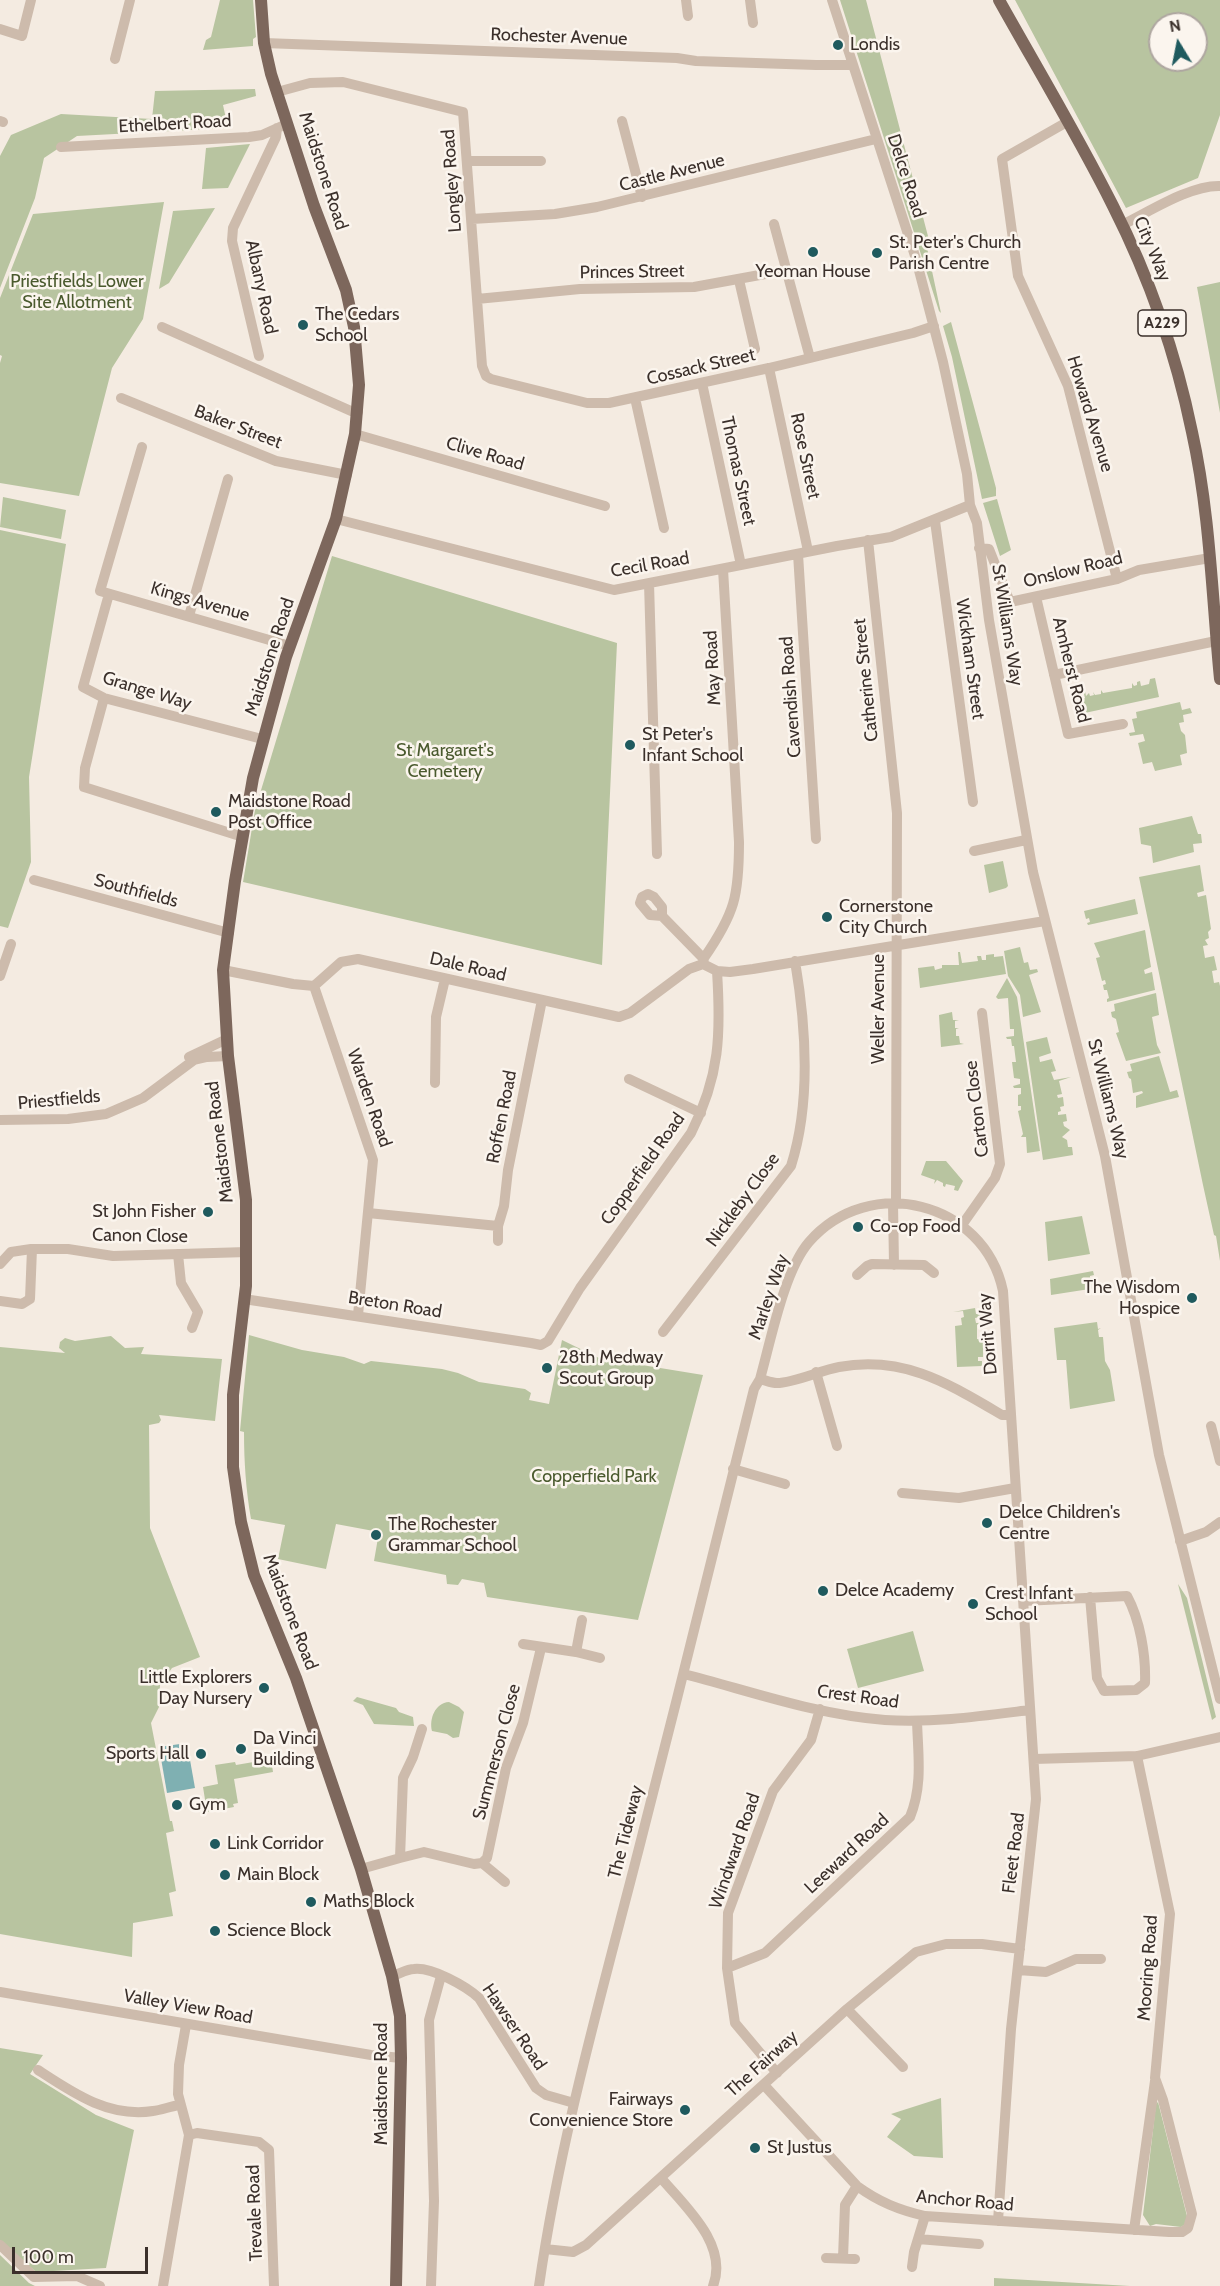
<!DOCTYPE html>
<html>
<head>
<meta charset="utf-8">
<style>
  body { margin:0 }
  #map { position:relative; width:1220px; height:2286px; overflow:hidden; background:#f4ebe1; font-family:Cabin,sans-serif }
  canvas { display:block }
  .north { position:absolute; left:1148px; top:12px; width:60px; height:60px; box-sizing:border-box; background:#fbf5ee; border:2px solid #aea6a0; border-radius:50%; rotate:350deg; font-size:16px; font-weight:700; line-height:24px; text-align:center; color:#3b302b }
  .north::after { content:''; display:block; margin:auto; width:21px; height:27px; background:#1f5a5e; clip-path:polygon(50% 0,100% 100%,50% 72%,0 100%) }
  .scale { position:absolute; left:12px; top:2247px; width:136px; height:27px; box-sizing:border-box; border:3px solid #3b302b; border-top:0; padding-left:8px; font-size:18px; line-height:21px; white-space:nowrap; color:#3b302b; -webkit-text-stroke:4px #fbf5ee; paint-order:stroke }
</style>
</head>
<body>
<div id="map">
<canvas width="1220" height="2286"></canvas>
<div class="north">N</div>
<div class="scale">100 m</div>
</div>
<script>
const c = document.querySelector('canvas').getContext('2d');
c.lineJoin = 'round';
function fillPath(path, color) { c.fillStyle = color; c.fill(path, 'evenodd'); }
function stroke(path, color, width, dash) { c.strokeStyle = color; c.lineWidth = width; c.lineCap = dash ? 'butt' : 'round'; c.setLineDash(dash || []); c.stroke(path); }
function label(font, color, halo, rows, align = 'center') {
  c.font = font + ' Cabin,sans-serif'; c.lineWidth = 5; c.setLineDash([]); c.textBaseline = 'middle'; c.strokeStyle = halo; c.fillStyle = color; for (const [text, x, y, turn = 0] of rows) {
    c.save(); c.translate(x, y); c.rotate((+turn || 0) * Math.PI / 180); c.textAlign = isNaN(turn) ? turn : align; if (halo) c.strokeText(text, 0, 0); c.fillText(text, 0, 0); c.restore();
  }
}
const green = new Path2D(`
  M 220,0 L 253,0 L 256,37 L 253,39 L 253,46 L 203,50 L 206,40 L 211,37 Z
  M 840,0 L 866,0 L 929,240 L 926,243 L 941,313 L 939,311 Z
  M 1015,0 L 1220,0 L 1220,115 L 1198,178 L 1126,208 ZM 1160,24 L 1196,24 L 1196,60 L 1160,60 Z
  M 255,89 L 256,96 L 223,105 L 228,128 L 77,136 L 44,158 L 35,198 L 0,288 L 0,156 L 11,135 L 61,114 L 152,119 L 155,91 Z
  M 250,144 L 228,188 L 202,189 L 206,148 Z
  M 164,202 L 143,319 L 112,368 L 79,496 L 0,483 L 0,363 L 2,356 L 0,355 L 0,298 L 33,214 Z
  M 215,208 L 169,283 L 159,289 L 173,211 Z
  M 1220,282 L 1220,413 L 1197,287 Z
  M 951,322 L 996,488 L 996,496 L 982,499 L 952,357 L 943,326 Z
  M 3,497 L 66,510 L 61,539 L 0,527 Z
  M 997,499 L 1011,550 L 1000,556 L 983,503 Z
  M 0,530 L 66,544 L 29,777 L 31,862 L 8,928 L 0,926 Z
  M 332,556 L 617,643 L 602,965 L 243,882 L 255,810 Z
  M 1155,678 L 1159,697 L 1080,714 L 1077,700 L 1085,698 L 1081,682 L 1083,682 L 1086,696 L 1089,693 L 1090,696 L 1094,695 L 1093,692 L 1095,695 L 1101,694 L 1101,690 L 1103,693 L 1132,688 L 1132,683 L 1134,686 L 1137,685 L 1137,682 L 1140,681 L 1141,686 L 1149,684 L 1150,679 Z
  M 1180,702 L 1182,710 L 1190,708 L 1192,713 L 1183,715 L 1184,722 L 1179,723 L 1181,731 L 1185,735 L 1187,753 L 1180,755 L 1182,765 L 1155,771 L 1152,762 L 1143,764 L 1138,743 L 1145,741 L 1143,734 L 1130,736 L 1129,733 L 1135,732 L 1132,719 L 1137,718 L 1136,712 Z
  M 1192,816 L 1198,834 L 1201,834 L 1202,843 L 1193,844 L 1194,852 L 1153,863 L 1151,846 L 1141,844 L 1139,828 Z
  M 1003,861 L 1008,886 L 1006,888 L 989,893 L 984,865 Z
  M 1200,865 L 1204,891 L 1197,893 L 1198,897 L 1206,895 L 1211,929 L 1208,932 L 1209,938 L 1205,940 L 1208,945 L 1203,946 L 1205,958 L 1214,956 L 1217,970 L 1212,971 L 1214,983 L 1219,982 L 1220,986 L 1220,1261 L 1216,1236 L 1214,1235 L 1203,1185 L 1139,877 Z
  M 1135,899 L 1138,914 L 1088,925 L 1087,923 L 1090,922 L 1089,918 L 1086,919 L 1084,911 Z
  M 1145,930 L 1151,967 L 1144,970 L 1145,974 L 1152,972 L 1155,990 L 1107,1002 L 1107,999 L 1109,998 L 1107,990 L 1104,990 L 1103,985 L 1106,984 L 1105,980 L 1102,981 L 1096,958 L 1100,957 L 1094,943 Z
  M 1020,947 L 1024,963 L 1028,962 L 1030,970 L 1037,969 L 1038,972 L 1029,975 L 1041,1012 L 1023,1017 L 1020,995 L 1008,976 L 1004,951 Z
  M 958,952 L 960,952 L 962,963 L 978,961 L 977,956 L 981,956 L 982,960 L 986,960 L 986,955 L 994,954 L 994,957 L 1003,956 L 1006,974 L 920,988 L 918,968 L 934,966 L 935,970 L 942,968 L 942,965 L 959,965 Z
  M 1007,978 L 1017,997 L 1040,1151 L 1027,1153 L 1026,1137 L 1021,1137 L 1023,1134 L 1018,1111 L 1021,1110 L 1021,1106 L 1018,1106 L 1018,1095 L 1021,1094 L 1021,1088 L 1014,1088 L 1013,1086 L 1020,1084 L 1020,1079 L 1014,1078 L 1012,1062 L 1016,1062 L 1014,1046 L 1012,1046 L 1011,1039 L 1007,1039 L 1006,1037 L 1014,1036 L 1014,1029 L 1010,1029 L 1008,998 L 998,999 L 996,997 Z
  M 1156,993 L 1159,1015 L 1152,1017 L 1157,1045 L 1161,1053 L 1126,1061 L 1116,1033 L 1119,1032 L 1116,1019 L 1112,1017 L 1111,1012 L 1115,1011 L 1114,1004 Z
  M 952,1012 L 953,1020 L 959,1020 L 955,1021 L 955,1028 L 959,1028 L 956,1029 L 956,1036 L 959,1036 L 960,1043 L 964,1044 L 941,1047 L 939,1015 Z
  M 1047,1037 L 1051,1053 L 1039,1057 L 1040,1062 L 1052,1059 L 1056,1071 L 1051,1072 L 1054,1080 L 1071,1077 L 1059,1081 L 1062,1094 L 1057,1095 L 1058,1098 L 1063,1097 L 1064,1106 L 1060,1107 L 1061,1111 L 1058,1112 L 1058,1115 L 1066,1114 L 1067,1121 L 1063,1122 L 1064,1126 L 1070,1130 L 1062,1137 L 1067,1140 L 1068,1147 L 1072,1147 L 1073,1155 L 1043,1160 L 1026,1042 Z
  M 1159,1056 L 1170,1092 L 1177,1090 L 1179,1097 L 1136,1108 L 1136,1096 L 1143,1093 L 1142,1091 L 1133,1093 L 1131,1079 L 1129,1078 L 1127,1072 L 1132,1071 L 1130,1064 Z
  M 926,1161 L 946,1161 L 963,1181 L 958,1191 L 954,1190 L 955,1186 L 946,1184 L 945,1187 L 943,1186 L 943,1183 L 937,1180 L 934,1184 L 935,1180 L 921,1175 Z
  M 1082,1216 L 1090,1254 L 1048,1261 L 1045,1222 Z
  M 1093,1271 L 1094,1275 L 1090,1276 L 1090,1280 L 1095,1280 L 1090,1281 L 1089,1284 L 1095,1284 L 1096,1288 L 1051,1295 L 1050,1279 Z
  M 975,1308 L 976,1314 L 980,1314 L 980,1317 L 975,1318 L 976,1323 L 980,1323 L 977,1325 L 977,1339 L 983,1340 L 983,1357 L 978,1357 L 978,1361 L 982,1361 L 982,1366 L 957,1367 L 955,1326 L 962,1325 L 961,1318 L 964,1317 L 963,1311 L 953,1312 Z
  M 1097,1322 L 1098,1329 L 1101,1328 L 1098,1330 L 1099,1337 L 1103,1337 L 1105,1361 L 1110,1370 L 1115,1401 L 1070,1409 L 1066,1360 L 1057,1360 L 1054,1328 Z
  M 249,1335 L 302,1350 L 344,1357 L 364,1364 L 371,1361 L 442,1369 L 458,1373 L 479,1382 L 525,1389 L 531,1393 L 529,1400 L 549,1404 L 562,1340 L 599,1358 L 703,1375 L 638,1620 L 487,1597 L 484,1583 L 462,1579 L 458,1585 L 447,1584 L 446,1575 L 374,1561 L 379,1532 L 336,1524 L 326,1569 L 278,1559 L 285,1525 L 251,1519 C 246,1490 244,1462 244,1432 L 240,1431 Z
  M 111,1336 L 125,1348 L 144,1347 L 141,1354 L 222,1359 L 215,1421 L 159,1415 L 161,1420 L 159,1423 L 149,1425 L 150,1528 L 200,1657 L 172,1668 L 160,1685 L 159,1707 L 151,1723 L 170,1821 L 172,1821 L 174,1831 L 166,1833 L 176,1891 L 169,1893 L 173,1916 L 133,1923 L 132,1957 L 0,1934 L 0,1347 L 65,1353 L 59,1348 L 60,1342 L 65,1338 L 75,1341 Z
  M 1178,1584 L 1187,1598 L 1216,1717 L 1212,1720 Z
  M 913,1631 L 924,1671 L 858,1688 L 847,1649 Z
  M 357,1697 L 396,1708 L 399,1712 L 413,1717 L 414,1726 L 374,1724 L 363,1705 L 353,1701 Z
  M 449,1702 L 459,1707 L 464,1712 L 459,1737 L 453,1738 L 447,1734 L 432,1731 C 429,1719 435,1703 449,1702 Z
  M 271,1759 L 273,1772 L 234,1779 L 238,1803 L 233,1804 L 234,1807 L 207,1812 L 203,1787 L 218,1784 L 215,1765 L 235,1762 L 236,1765 Z
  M 0,2048 L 43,2055 L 30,2074 L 96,2115 L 134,2130 L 106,2268 L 36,2272 L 0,2240 Z
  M 941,2098 L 943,2158 L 914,2156 L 887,2137 L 901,2119 L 891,2114 Z
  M 1158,2102 L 1188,2220 L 1187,2223 L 1181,2227 L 1156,2224 L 1150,2226 L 1143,2215 L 1156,2104 Z
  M 0,2255 L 29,2283 L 35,2286 L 0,2286 Z
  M 994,2278 L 1130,2286 L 1142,2286 L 994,2286 Z`);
const water = new Path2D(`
  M 187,1743 L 195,1788 L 167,1793 L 159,1747 Z`);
const minor = new Path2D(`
  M 686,0 L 688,16
  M 750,0 L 753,23
  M 832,0 L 916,259 L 943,362 L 967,474 L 970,505 L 977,523 L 989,620 L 1033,872 L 1105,1156 L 1159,1455 L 1220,1699
  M 0,29 L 22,36 L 31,0
  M 264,43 L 677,58 L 696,61 L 816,65 L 853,65
  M 115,59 L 130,0
  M 277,92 L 310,83 L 343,82 L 463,112 L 482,366 L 486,376 L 491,379 L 587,403 L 609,403 L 769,368 L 913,333 L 934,326
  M 0,121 L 3,122
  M 622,121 L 642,197
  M 1067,122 L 1002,159 L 1018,276 L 1068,386 L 1117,579
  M 61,147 L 249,137 L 262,135 L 282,126
  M 467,161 L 541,161
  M 472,219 L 555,214 L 597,207 L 876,139
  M 774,224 L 810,358
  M 1122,225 C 1149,212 1190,185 1220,186
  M 739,280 L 755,349
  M 477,299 L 580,289 L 694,287 L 787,270
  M 162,327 L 351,411 L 358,412
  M 259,356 L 232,241 L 233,228 L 276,137 L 277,128
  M 769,368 L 808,551
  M 702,383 L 741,565
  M 121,398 L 276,461 L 347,475
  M 635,398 L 664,528
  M 355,434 L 605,506
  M 142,447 L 100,591 L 290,646
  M 336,519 L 614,590 L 837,546 L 891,537 L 970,505
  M 935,521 L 973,802
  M 868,540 L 897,813 L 896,1203
  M 979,548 L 989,549 L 1010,602 L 1117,579 L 1139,570 L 1210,558
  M 798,554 L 816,839
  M 649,583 L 657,854
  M 109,594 L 83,687 L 104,698 L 262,739
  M 1036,597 L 1068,734 L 1123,724
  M 189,616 L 228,479
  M 1054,675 L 1216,641
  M 104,698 L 85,768 L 84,787 L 243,837
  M 974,851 L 1026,840
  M 34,880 L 229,933
  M 662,916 L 650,915 L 640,903 L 642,897 L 648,894 L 654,897 L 662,907 L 662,916 L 703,958
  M 223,970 L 293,984 L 314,986 L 373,1160 L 358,1315
  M 717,971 L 730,972 L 753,969 L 1045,921
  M 0,976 L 11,944
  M 314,986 L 341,962 L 358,959 L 619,1017 L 630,1013 L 689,969 L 703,964 L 704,958 C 735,913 739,896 739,842 L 723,569
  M 189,1057 L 227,1039
  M 629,1079 L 701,1113
  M 435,1083 L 436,1017 L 445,979
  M 0,1120 L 68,1119 L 106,1114 L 143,1098 L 194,1060 L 207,1057 L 228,1056
  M 893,1203 L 894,1265
  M 368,1213 L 498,1226
  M 962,1225 L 995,1178 L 1000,1164 L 982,1013
  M 498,1241 L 498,1226 L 504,1206 L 508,1170 L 542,1000
  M 178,1254 L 181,1283 L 198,1312 L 192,1328
  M 0,1264 L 11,1252 L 31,1249 L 68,1249 L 113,1256 L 247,1252
  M 857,1275 L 867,1266 L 872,1264 L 924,1265 L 934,1273
  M 244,1299 L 531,1343 L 541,1345 L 548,1341 L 580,1288 L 691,1133 C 720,1076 721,1034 717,971 L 703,964
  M 0,1301 L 22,1304 L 30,1299 L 32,1249
  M 663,1332 L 791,1166 C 811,1103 806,1026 795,961
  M 816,1372 L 837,1446
  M 760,1379 C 765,1380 771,1383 777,1383 C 793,1383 822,1370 839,1367 C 904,1355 949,1384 1002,1415 L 1011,1415
  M 1211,1426 L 1220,1461
  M 733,1469 L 785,1484
  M 902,1493 L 959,1498 L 1015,1488
  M 1180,1541 L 1206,1532 L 1220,1522
  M 1023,1601 L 1127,1596 C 1140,1620 1146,1655 1145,1683 L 1136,1690 L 1104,1691 L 1097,1678 L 1090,1597
  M 523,1644 L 576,1652 L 600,1658
  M 576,1652 L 582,1620
  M 684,1674 C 750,1691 817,1715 885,1720 C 934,1723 982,1716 1030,1710
  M 1034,1759 L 1137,1756 L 1220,1737
  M 400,1858 L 424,1852 L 474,1864 L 482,1863 L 487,1858 L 506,1768 L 523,1723 L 541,1648
  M 482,1863 L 505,1882
  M 361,1869 L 400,1858 L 403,1778 L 413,1757 L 422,1729
  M 727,1968 L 765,1953 L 910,1817 C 923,1785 918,1755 917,1721
  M 1018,1970 L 1046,1972 L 1076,1959 L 1101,1959
  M 392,1976 C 399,1974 407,1969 414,1969 C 432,1967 466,1986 479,1998 L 536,2088 L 546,2095 L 574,2103
  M 0,1992 L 371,2055 L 401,2058
  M 847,2009 L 903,2067
  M 38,2070 C 73,2093 109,2118 153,2111 C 162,2110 171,2106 180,2105
  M 777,2073 L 735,2023 L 727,1968 L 728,1913 L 773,1791 L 811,1740 L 820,1709
  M 764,2085 L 857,2186 C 879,2202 899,2210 925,2216 L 1169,2232 L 1182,2232 L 1188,2228 L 1192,2214 L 1163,2100 L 1155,2078 L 1170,1914 L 1137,1756
  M 189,2135 L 197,2133 L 259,2142 L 269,2150 L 274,2286
  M 661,2178 C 685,2206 729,2245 713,2286
  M 1134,2230 L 1155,2081
  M 918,2239 L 979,2244
  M 0,2245 L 34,2277 L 77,2276 L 100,2286
  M 545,2249 L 573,2252 L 586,2245 L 847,2009 L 916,1952 L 946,1944 L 982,1944 L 1020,1949
  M 826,2258 L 855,2259
  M 843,2258 L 845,2205 L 857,2186
  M 912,2267 L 914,2252 L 925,2216
  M 163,2286 L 189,2135 L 178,2094 L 179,2065 L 186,2025
  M 431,2286 L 434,2201 L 429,2020 L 441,1976
  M 539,2286 C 560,2139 601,1996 638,1852 C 678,1698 715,1543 754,1389 L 760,1379 C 771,1340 784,1271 809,1242 C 869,1173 984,1201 1003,1291 L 1036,1799 L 1011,2029 L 998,2221`);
const major = new Path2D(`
  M 261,0 L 264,43 L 271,74 L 314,206 L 346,290 L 354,327 L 359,385 L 355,434 L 336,519 L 286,657 L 253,778 L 235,881 L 223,970 L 228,1056 L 246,1200 L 246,1286 L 233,1395 L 233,1467 L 241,1522 L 254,1575 L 296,1678 L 361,1869 L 392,1976 L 400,2016 L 401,2058 L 396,2286
  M 999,0 C 1037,68 1078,136 1113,206 C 1149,277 1176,354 1192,432 C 1210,513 1212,597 1220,679`);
const markers = [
  [838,45,6,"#1f5a5e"],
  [813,252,6,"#1f5a5e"],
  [877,253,6,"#1f5a5e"],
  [303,325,6,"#1f5a5e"],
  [630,745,6,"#1f5a5e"],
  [216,812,6,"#1f5a5e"],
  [827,917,6,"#1f5a5e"],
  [208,1212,6,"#1f5a5e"],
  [858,1227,6,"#1f5a5e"],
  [1192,1298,6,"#1f5a5e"],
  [547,1368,6,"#1f5a5e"],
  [987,1523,6,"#1f5a5e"],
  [376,1535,6,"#1f5a5e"],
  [823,1591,6,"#1f5a5e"],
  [973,1604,6,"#1f5a5e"],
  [264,1688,6,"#1f5a5e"],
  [241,1749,6,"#1f5a5e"],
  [201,1754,6,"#1f5a5e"],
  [177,1805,6,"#1f5a5e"],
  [215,1844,6,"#1f5a5e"],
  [225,1875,6,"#1f5a5e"],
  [311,1902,6,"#1f5a5e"],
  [215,1931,6,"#1f5a5e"],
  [685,2110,6,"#1f5a5e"],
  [755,2148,6,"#1f5a5e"]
];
const shields = [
  [1162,323,48]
];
const shieldNames = [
  ["A229",1162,323]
];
const streetNames = [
  ["Rochester Avenue",559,37,2],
  ["Ethelbert Road",175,124,-3],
  ["Maidstone Road",323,171,72],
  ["Castle Avenue",672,173,-14],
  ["Delce Road",906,176,72],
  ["Longley Road",452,181,-94],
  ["City Way",1152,249,67],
  ["Princes Street",632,272,-1],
  ["Albany Road",261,287,78],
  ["Cossack Street",701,367,-13],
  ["Howard Avenue",1090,414,73],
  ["Baker Street",238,427,21],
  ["Clive Road",485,454,16],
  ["Rose Street",805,456,78],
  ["Thomas Street",738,471,78],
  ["Cecil Road",650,565,-10],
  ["Onslow Road",1073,570,-14],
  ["Kings Avenue",200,602,16],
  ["St Williams Way",1007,625,81],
  ["Maidstone Road",270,657,-72],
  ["Wickham Street",970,659,82],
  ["May Road",713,668,-93],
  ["Amherst Road",1071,670,76],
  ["Catherine Street",866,680,-96],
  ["Grange Way",147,691,17],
  ["Cavendish Road",791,697,-94],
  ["Southfields",136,891,15],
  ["Dale Road",468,967,13],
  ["Weller Avenue",879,1009,-90],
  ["Warden Road",369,1098,71],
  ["St Williams Way",1108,1099,76],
  ["Priestfields",59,1100,-5],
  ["Carton Close",977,1109,-97],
  ["Roffen Road",502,1117,-79],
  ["Maidstone Road",220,1142,-97],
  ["Copperfield Road",643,1169,-55],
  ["Nickleby Close",743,1200,-54],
  ["Canon Close",140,1236,1],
  ["Marley Way",769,1297,-71],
  ["Breton Road",395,1305,9],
  ["Dorrit Way",988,1334,-95],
  ["Maidstone Road",290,1612,69],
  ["Crest Road",858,1697,8],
  ["Summerson Close",497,1752,-75],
  ["The Tideway",626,1832,-76],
  ["Windward Road",735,1851,-71],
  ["Fleet Road",1014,1853,-83],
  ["Leeward Road",847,1854,-43],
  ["Mooring Road",1148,1968,-86],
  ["Valley View Road",188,2007,10],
  ["Hawser Road",514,2027,56],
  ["The Fairway",762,2064,-42],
  ["Maidstone Road",382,2084,-90],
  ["Anchor Road",965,2201,5],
  ["Trevale Road",255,2213,-92]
];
const poiNames = [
  ["Londis",850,45],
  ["St. Peter's Church",889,243],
  ["Parish Centre",889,264],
  ["Yeoman House",813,272,"center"],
  ["The Cedars",315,315],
  ["School",315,336],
  ["St Peter's",642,735],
  ["Infant School",642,756],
  ["Maidstone Road",228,802],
  ["Post Office",228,823],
  ["Cornerstone",839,907],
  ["City Church",839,928],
  ["St John Fisher",196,1212,"right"],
  ["Co-op Food",870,1227],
  ["The Wisdom",1180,1288,"right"],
  ["Hospice",1180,1309,"right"],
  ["28th Medway",559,1358],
  ["Scout Group",559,1379],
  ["Delce Children's",999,1513],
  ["Centre",999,1534],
  ["The Rochester",388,1525],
  ["Grammar School",388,1546],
  ["Delce Academy",835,1591],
  ["Crest Infant",985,1594],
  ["School",985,1615],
  ["Little Explorers",252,1678,"right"],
  ["Day Nursery",252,1699,"right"],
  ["Da Vinci",253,1739],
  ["Building",253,1760],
  ["Sports Hall",189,1754,"right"],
  ["Gym",189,1805],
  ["Link Corridor",227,1844],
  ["Main Block",237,1875],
  ["Maths Block",323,1902],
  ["Science Block",227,1931],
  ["Fairways",673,2100,"right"],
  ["Convenience Store",673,2121,"right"],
  ["St Justus",767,2148]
];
const parkNames = [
  ["Priestfields Lower",77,282],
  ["Site Allotment",77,303],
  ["St Margaret's",445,751],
  ["Cemetery",445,772],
  ["Copperfield Park",594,1477]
];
fillPath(green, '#b8c4a0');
fillPath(water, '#7fb0b2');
stroke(minor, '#cdbbac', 10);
stroke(major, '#7d675c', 12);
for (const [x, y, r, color] of markers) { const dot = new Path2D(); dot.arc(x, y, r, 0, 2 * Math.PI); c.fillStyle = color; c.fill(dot); stroke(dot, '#fbf5ee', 2); }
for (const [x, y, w] of shields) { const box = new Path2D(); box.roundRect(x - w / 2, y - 13, w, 26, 4.5); c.fillStyle = '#fbf5ee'; c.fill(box); stroke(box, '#3b302b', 1.5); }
label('bold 16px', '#3b302b', null, shieldNames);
label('18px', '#3b302b', '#fbf5ee', streetNames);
label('18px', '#3b302b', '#fbf5ee', poiNames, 'left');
label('18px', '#4a5a2e', '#fbf5ee', parkNames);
</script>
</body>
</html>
